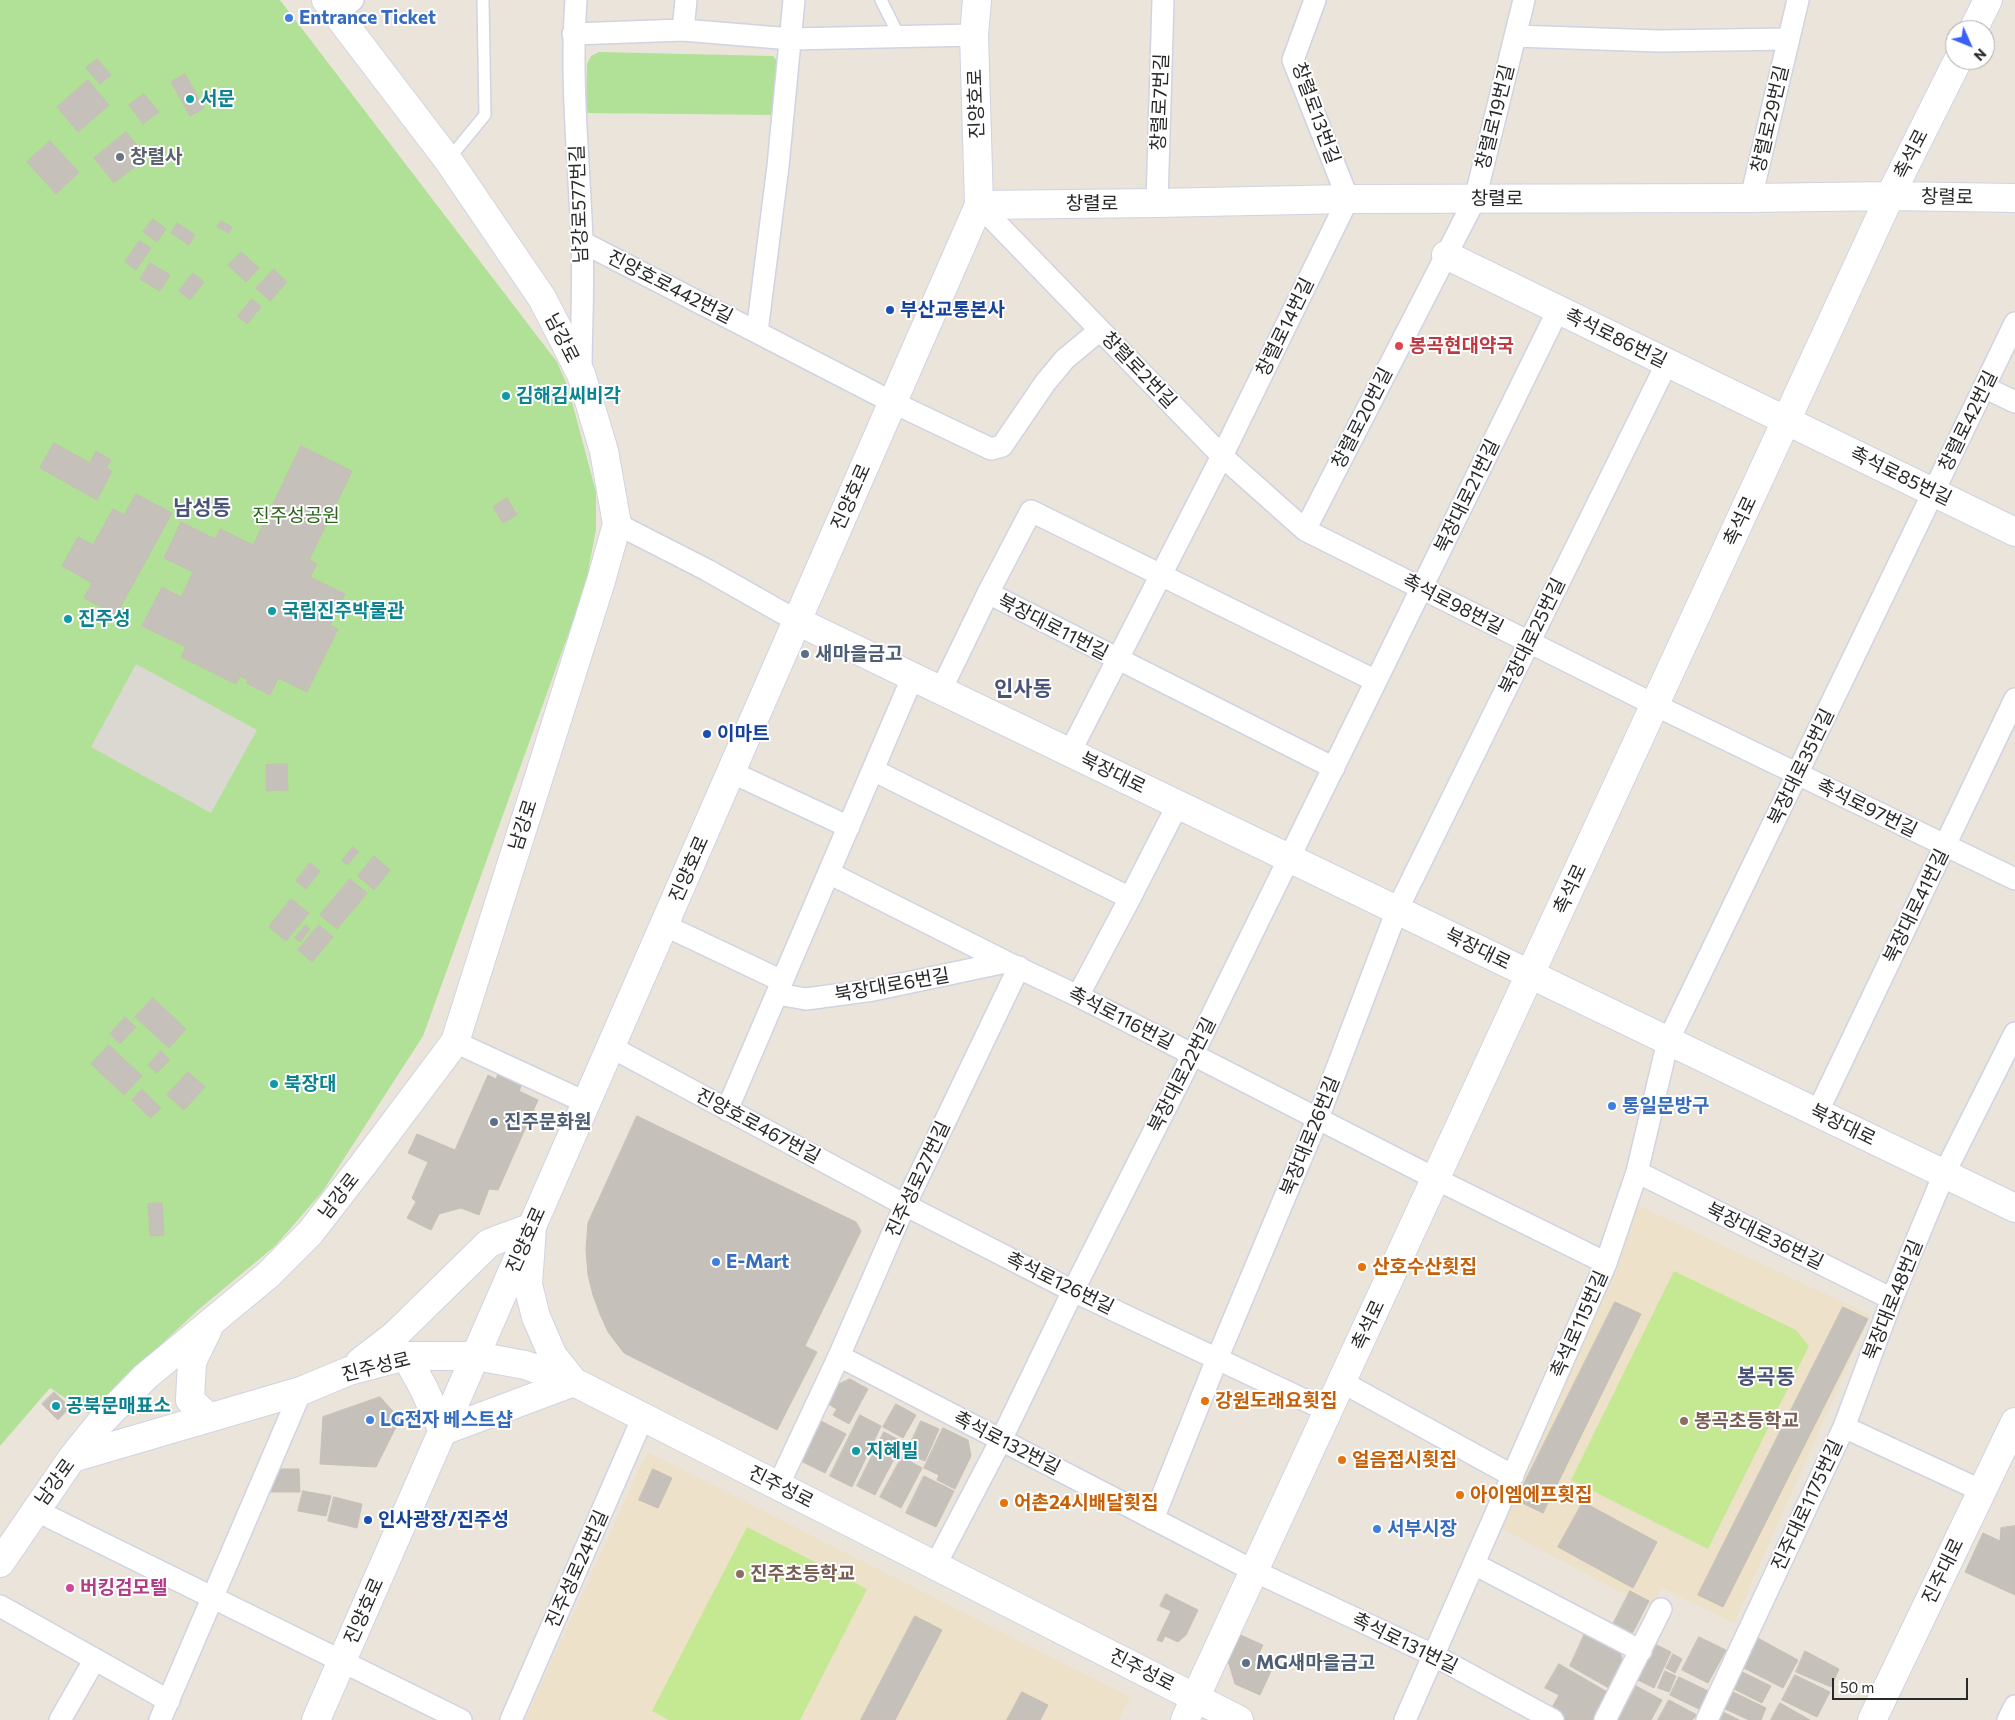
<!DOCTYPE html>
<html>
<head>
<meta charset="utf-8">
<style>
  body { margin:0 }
  #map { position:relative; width:2015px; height:1720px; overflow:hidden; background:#ebe4da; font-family:Commissioner,sans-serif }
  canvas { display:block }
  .north { position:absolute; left:1945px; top:20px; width:50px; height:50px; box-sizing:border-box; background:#fff; border:1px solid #a9a9a9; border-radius:50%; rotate:134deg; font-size:14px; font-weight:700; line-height:20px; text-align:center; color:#292929 }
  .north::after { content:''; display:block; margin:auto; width:18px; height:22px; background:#3b60f8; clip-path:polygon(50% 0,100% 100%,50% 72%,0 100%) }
  .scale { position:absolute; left:1832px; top:1678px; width:136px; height:22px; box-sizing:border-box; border:2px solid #292929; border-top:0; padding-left:6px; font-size:15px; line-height:18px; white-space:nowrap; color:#292929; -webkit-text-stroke:4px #fff; paint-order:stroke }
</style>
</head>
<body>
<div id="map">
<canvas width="2015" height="1720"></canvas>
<div class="north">N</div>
<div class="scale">50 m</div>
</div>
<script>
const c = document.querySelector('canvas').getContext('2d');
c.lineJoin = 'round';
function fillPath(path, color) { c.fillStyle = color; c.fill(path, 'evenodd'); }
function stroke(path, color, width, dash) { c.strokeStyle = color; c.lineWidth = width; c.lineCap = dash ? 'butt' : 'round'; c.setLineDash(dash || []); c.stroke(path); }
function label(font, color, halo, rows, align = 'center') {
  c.font = font + ' Commissioner,"Noto Sans KR",sans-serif'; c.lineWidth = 4; c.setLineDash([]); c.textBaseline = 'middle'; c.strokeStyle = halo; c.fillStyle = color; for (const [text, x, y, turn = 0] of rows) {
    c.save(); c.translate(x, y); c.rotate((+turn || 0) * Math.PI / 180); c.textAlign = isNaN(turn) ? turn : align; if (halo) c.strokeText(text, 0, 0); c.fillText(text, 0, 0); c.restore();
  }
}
const education = new Path2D(`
  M 1627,1200 L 1870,1315 L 1734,1623 L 1662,1588 L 1650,1608 L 1497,1526 Z
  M 647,1452 L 1130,1697 L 1119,1720 L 525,1720 Z`);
const green = new Path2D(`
  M 0,0 L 280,0 L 557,362 L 568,387 L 596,492 L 596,529 L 585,588 L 423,1036 L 323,1191 L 275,1246 L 198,1310 L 88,1413 L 50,1388 L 0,1446 Z
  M 599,52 L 773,56 L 783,68 L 778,115 L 586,113 L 587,64 L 591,56 Z`);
const pitch = new Path2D(`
  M 1674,1271 L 1796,1330 L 1809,1346 L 1708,1549 L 1571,1480 Z
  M 747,1527 L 867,1589 L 800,1720 L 669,1720 L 652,1711 Z`);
const plaza = new Path2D(`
  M 136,664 L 257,730 L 211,813 L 91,747 Z`);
const building = new Path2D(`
  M 97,59 L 111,75 L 100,84 L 86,68 Z
  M 185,74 L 204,108 L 190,116 L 171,82 Z
  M 88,80 L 109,105 L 78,132 L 57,107 Z
  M 144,94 L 159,112 L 143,124 L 129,105 Z
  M 126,132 L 147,157 L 114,183 L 94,158 Z
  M 50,141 L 79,172 L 56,194 L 27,162 Z
  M 153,219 L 166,229 L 157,242 L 143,232 Z
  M 221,221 L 232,227 L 229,233 L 217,227 Z
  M 177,223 L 195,235 L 189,245 L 171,233 Z
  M 139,241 L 151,248 L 136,270 L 125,262 Z
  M 241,252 L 259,268 L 246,282 L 228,265 Z
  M 150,263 L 170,275 L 160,291 L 140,279 Z
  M 274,269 L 287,282 L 270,301 L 256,288 Z
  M 193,273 L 204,282 L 190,300 L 179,291 Z
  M 252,299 L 261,307 L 247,324 L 238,316 Z
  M 54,443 L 90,463 L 96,451 L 111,460 L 106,468 L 112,471 L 97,500 L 40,468 Z
  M 301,446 L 352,471 L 309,560 L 317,564 L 310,577 L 345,594 L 330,625 L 338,629 L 307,692 L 278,678 L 270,695 L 246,683 L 248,680 L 240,676 L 236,684 L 181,657 L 186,647 L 142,626 L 162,587 L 181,597 L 193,572 L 164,558 L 181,522 L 215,539 L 220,529 L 253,545 Z
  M 136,494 L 172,513 L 116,615 L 84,598 L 92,583 L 62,566 L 78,537 L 93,545 L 113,509 L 124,515 Z
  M 507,498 L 517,515 L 503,523 L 493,507 Z
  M 287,764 L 288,790 L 266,791 L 266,765 Z
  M 353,847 L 359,852 L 347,865 L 342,861 Z
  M 374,856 L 390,870 L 374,890 L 358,876 Z
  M 310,863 L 320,871 L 306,889 L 296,881 Z
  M 350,879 L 367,893 L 337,929 L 320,915 Z
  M 291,899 L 309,913 L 286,941 L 269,927 Z
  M 306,925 L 310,929 L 300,942 L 295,938 Z
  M 319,925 L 333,937 L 312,962 L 298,950 Z
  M 153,998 L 186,1029 L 169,1048 L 135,1017 Z
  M 125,1017 L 136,1027 L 120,1044 L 110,1034 Z
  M 109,1045 L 142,1076 L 124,1095 L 91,1064 Z
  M 161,1051 L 170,1060 L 157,1073 L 148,1065 Z
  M 499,1071 L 523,1082 L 519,1091 L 538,1100 L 498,1190 L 489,1189 L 479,1215 L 461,1208 L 439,1214 L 431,1230 L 407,1218 L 416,1202 L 412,1198 L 428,1162 L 408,1153 L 417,1134 L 455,1150 L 488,1075 L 496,1079 Z
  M 188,1072 L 205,1087 L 184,1110 L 167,1095 Z
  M 142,1089 L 161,1108 L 150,1118 L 132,1100 Z
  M 637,1116 L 856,1222 L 861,1231 L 805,1346 L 817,1352 L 777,1430 L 624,1353 L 608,1332 L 600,1314 L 593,1295 L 588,1275 L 586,1249 L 588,1223 Z
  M 162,1203 L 164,1235 L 150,1236 L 148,1204 Z
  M 1615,1302 L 1641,1314 L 1543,1513 L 1516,1500 Z
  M 1843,1307 L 1868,1319 L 1723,1607 L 1698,1595 Z
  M 850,1379 L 868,1389 L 849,1424 L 833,1415 L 837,1409 L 828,1404 L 839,1384 Z
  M 54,1392 L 70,1407 L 58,1420 L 42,1404 Z
  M 380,1397 L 400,1419 L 376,1467 L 320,1464 L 323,1417 Z
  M 896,1404 L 916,1415 L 903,1438 L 883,1427 Z
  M 860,1415 L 881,1426 L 852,1487 L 830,1476 Z
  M 819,1420 L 846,1434 L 825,1473 L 799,1460 Z
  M 921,1421 L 939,1429 L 925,1461 L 906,1453 Z
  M 943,1428 L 968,1440 L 971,1456 L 955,1489 L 937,1480 L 939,1475 L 924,1468 Z
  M 884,1432 L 903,1442 L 875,1495 L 857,1486 Z
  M 902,1457 L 922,1468 L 901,1508 L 880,1497 Z
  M 278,1469 L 299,1469 L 300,1492 L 271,1492 Z
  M 653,1469 L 672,1478 L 658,1508 L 639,1500 Z
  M 924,1476 L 954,1491 L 936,1527 L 906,1513 Z
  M 303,1491 L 331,1496 L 326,1516 L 298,1511 Z
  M 334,1497 L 362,1504 L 357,1528 L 328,1521 Z
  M 1583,1502 L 1657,1542 L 1633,1588 L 1558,1547 Z
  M 2015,1526 L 2015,1595 L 1965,1572 L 1983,1533 L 2000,1541 L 2001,1528 Z
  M 1630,1591 L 1649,1601 L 1633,1632 L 1623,1636 L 1610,1630 Z
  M 1166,1594 L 1198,1610 L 1186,1635 L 1178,1642 L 1165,1636 L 1162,1642 L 1157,1640 L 1171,1611 L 1160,1606 Z
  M 915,1616 L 942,1630 L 895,1720 L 861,1720 Z
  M 1586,1631 L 1619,1647 L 1623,1664 L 1609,1688 L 1570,1666 Z
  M 1236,1633 L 1263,1645 L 1254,1663 L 1271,1671 L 1260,1695 L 1235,1684 L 1226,1654 Z
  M 1754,1636 L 1798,1660 L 1783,1688 L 1740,1666 Z
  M 1699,1637 L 1726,1650 L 1708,1683 L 1682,1670 Z
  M 1649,1641 L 1671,1652 L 1654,1688 L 1632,1677 Z
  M 1805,1651 L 1839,1669 L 1831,1687 L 1796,1672 Z
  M 1673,1654 L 1682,1659 L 1675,1673 L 1666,1668 Z
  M 1559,1664 L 1609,1693 L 1594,1720 L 1561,1720 L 1549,1713 L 1559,1695 L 1545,1688 Z
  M 1738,1670 L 1771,1686 L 1762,1703 L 1730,1687 Z
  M 1665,1671 L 1676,1676 L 1669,1692 L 1658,1688 Z
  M 1795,1675 L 1830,1692 L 1817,1717 L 1782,1700 Z
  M 1679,1677 L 1708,1691 L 1699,1709 L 1670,1695 Z
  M 1636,1686 L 1662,1700 L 1651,1720 L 1618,1720 Z
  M 1729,1690 L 1766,1708 L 1761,1720 L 1749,1720 L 1721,1707 Z
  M 1022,1692 L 1048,1705 L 1040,1720 L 1007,1720 Z
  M 1669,1700 L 1697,1715 L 1692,1720 L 1658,1720 Z
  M 1780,1703 L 1810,1720 L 1771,1720 Z
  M 1721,1711 L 1739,1720 L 1716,1720 Z`);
const service = new Path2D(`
  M 881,0 L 899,36
  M 448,160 L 485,115 L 483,0`);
const minor = new Path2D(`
  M 576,0 C 570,80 579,160 582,240 C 584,284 581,329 581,374
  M 336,14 L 353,0
  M 683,30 L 686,0
  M 573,34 L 683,30 L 791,39 L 974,35
  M 1515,36 L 1658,41 L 1789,39
  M 1751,198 L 1798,0
  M 1157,203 L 1163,0
  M 979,205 L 1222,456 L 1305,530 L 1655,705 L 2015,879
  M 582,242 L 892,402 L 991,449 L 1002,446 L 1045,383 L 1065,359 L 1100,330
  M 757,332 L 778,166 L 794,0
  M 1984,387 L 2015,402
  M 617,524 L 707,570 L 797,621
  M 1305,530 L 1475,199 L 1524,0
  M 988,593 L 1334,768
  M 941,690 L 988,593 L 1031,511 L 1376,681
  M 1070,752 L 1222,456 L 1348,199 L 1293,60 L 1315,0
  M 873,770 L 1130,898
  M 731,772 L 849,827
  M 829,873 L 1006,962 L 1078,996 L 1436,1179 L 1606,1263
  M 664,925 L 782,981
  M 777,994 L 806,999 L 873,990 L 1006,962
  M 1078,996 L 1130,898 L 1178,804
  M 455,1042 L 587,1103
  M 611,1047 L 905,1205 L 1073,1291 L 1328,1411
  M 727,1110 L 913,676
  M 1817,1113 L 2015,699
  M 1637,1172 L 1892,1299
  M 839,1356 L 1254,1571 L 1433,1655 L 1553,1720
  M 1342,1382 L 1513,1476
  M 1844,1427 L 1982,1491
  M 778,1486 L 839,1356 L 905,1205 L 1019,967
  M 35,1510 L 461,1720
  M 1153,1519 L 1217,1359 L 1318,1118 L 1397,910 L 1667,363
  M 1474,1564 L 1641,1651
  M 935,1566 L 1001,1440 L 1073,1291 L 1193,1054 L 1558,310
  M 0,1606 L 169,1701
  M 60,1720 L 95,1659
  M 160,1720 L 301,1391
  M 511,1720 L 643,1417
  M 1405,1720 L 1606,1263 L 1637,1172 L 1668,1041 L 2015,323
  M 1605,1720 L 1661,1609
  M 1707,1720 L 1844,1427 L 1892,1299 L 1944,1174 L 2015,1033
  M 2008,1720 L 2015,1706`);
const tertiary = new Path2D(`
  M 1973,30 L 1988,0
  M 979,205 L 1157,203 L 1348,199 L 1751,198 L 1890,196 L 2015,198
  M 1446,255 L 2015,532
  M 797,621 L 2015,1208
  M 208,1329 L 192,1362 L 190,1400 L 209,1418
  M 360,1362 L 395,1335 L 489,1243 L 532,1227 L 528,1285 L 536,1317 L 553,1356 L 574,1382 L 443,1431 L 424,1389 L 406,1356
  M 72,1458 L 301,1391 L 349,1371 L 406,1356 L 476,1356 L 525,1365 L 574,1382 L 1239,1720
  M 0,1563 L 72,1458 L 101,1422 L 145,1377 L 268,1275 L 310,1233 L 365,1162 L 455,1042 L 601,581 L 617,524 L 604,451 L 581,374 L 542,298 L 448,160 L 326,0
  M 316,1720 L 979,205 L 974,35 L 977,0
  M 1185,1720 L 1890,196 L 1958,60
  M 1872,1720 L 2015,1422`);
const markers = [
  [289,18,5,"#3f7fe0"],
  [190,99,5,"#0f9aa8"],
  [120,157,5,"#6b7280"],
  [890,310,5,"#1a4fb4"],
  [1399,346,5,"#e0444e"],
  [506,396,5,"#0f9aa8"],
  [272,611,5,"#0f9aa8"],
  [68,619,5,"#0f9aa8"],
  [805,654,5,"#5c6f8a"],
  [707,734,5,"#1a4fb4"],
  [274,1084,5,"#0f9aa8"],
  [1612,1106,5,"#3f7fe0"],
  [494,1122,5,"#5c6f8a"],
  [716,1262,5,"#3f7fe0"],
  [1362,1267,5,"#e8710a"],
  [1205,1401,5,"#e8710a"],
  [56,1406,5,"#0f9aa8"],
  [370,1420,5,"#3f7fe0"],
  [1684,1421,5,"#8d6e63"],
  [856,1451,5,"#0f9aa8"],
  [1342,1460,5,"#e8710a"],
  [1460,1495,5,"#e8710a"],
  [1004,1503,5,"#e8710a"],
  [368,1520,5,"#1a4fb4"],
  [1377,1529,5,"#3f7fe0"],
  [740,1574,5,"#8d6e63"],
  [70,1588,5,"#d1479c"],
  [1246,1663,5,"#5c6f8a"]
];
const shopNames = [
  ["Entrance Ticket",299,18],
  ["통일문방구",1622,1106],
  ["E-Mart",726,1262],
  ["LG전자 베스트샵",380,1420],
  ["서부시장",1387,1529]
];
const cultureNames = [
  ["서문",200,99],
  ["김해김씨비각",516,396],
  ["국립진주박물관",282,611],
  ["진주성",78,619],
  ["북장대",284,1084],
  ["공북문매표소",66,1406],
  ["지혜빌",866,1451]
];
const streetNames = [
  ["창렬로7번길",1160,102,-88],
  ["진양호로",976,104,-92],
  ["창렬로13번길",1316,113,70],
  ["창렬로19번길",1495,117,-76],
  ["창렬로29번길",1770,119,-77],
  ["촉석로",1911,154,-63],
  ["창렬로",1947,197,1],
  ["창렬로",1497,199],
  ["남강로577번길",579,204,-92],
  ["창렬로",1092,204],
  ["진양호로442번길",670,287,27],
  ["창렬로14번길",1285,327,-64],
  ["남강로",562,338,63],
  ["촉석로86번길",1616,338,26],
  ["창렬로2번길",1139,370,46],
  ["창렬로20번길",1362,418,-63],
  ["창렬로42번길",1968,421,-64],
  ["촉석로85번길",1901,476,26],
  ["북장대로21번길",1467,496,-64],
  ["진양호로",851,497,-66],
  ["촉석로",1740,521,-65],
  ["촉석로98번길",1453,604,27],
  ["북장대로11번길",1053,627,27],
  ["북장대로25번길",1532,636,-64],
  ["북장대로35번길",1801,767,-64],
  ["북장대로",1113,773,26],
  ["촉석로97번길",1867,808,26],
  ["남강로",523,825,-72],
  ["진양호로",689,869,-66],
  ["촉석로",1570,889,-65],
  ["북장대로41번길",1916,906,-64],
  ["북장대로",1478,949,26],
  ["북장대로6번길",892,985,-10],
  ["촉석로116번길",1121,1018,27],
  ["북장대로22번길",1182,1075,-63],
  ["북장대로",1843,1125,26],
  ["진양호로467번길",758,1126,28],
  ["북장대로26번길",1310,1136,-68],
  ["진주성로27번길",918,1179,-65],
  ["남강로",339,1196,-52],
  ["북장대로36번길",1765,1236,26],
  ["진양호로",526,1240,-66],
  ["촉석로126번길",1060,1283,26],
  ["북장대로48번길",1893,1300,-68],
  ["촉석로115번길",1579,1324,-66],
  ["촉석로",1368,1325,-65],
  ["진주성로",376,1367,-14],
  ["촉석로132번길",1007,1443,27],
  ["남강로",55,1482,-54],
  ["진주성로",781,1487,27],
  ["진주대로1175번길",1807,1505,-65],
  ["진주성로24번길",577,1569,-66],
  ["진주대로",1943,1571,-64],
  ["진양호로",364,1611,-66],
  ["촉석로131번길",1405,1643,26],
  ["진주성로",1142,1670,27]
];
const worshipNames = [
  ["창렬사",130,157]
];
const transitNames = [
  ["부산교통본사",900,310],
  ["이마트",717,734],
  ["인사광장/진주성",378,1520]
];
const healthNames = [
  ["봉곡현대약국",1409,346]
];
const parkNames = [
  ["진주성공원",296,516]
];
const serviceNames = [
  ["새마을금고",815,654],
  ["진주문화원",504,1122],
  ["MG새마을금고",1256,1663]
];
const foodNames = [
  ["산호수산횟집",1372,1267],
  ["강원도래요횟집",1215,1401],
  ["얼음접시횟집",1352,1460],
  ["아이엠에프횟집",1470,1495],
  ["어촌24시배달횟집",1014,1503]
];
const educationNames = [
  ["봉곡초등학교",1694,1421],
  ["진주초등학교",750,1574]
];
const hotelNames = [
  ["버킹검모텔",80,1588]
];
const quarterNames = [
  ["남성동",202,508],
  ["인사동",1023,689],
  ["봉곡동",1766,1377]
];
fillPath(education, '#ede1c9');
fillPath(green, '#b1e197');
fillPath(pitch, '#c5e992');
fillPath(plaza, '#dbd7d1');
fillPath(building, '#c6c0ba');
stroke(building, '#c6bfb4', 1);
stroke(service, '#d0d3e2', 14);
stroke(minor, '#d0d3e2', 24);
stroke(tertiary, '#d0d3e2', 30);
stroke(service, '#fff', 11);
stroke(minor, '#fff', 21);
stroke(tertiary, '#fff', 28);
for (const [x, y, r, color] of markers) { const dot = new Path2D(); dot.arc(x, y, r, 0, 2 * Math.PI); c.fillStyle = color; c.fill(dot); stroke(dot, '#fff', 2); }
label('bold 19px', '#366cbe', '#fff', shopNames, 'left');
label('bold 19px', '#0d838f', '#fff', cultureNames, 'left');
label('19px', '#292929', '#fff', streetNames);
label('bold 19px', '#5b616d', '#fff', worshipNames, 'left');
label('bold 19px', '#164399', '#fff', transitNames, 'left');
label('bold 19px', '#be3a42', '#fff', healthNames, 'left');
label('19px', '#2a641a', '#fff', parkNames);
label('bold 19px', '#4e5e75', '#fff', serviceNames, 'left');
label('bold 19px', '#c56008', '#fff', foodNames, 'left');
label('bold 19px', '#785e54', '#fff', educationNames, 'left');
label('bold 19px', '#b23c85', '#fff', hotelNames, 'left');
label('bold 21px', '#4a5378', '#fff', quarterNames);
</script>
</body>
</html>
